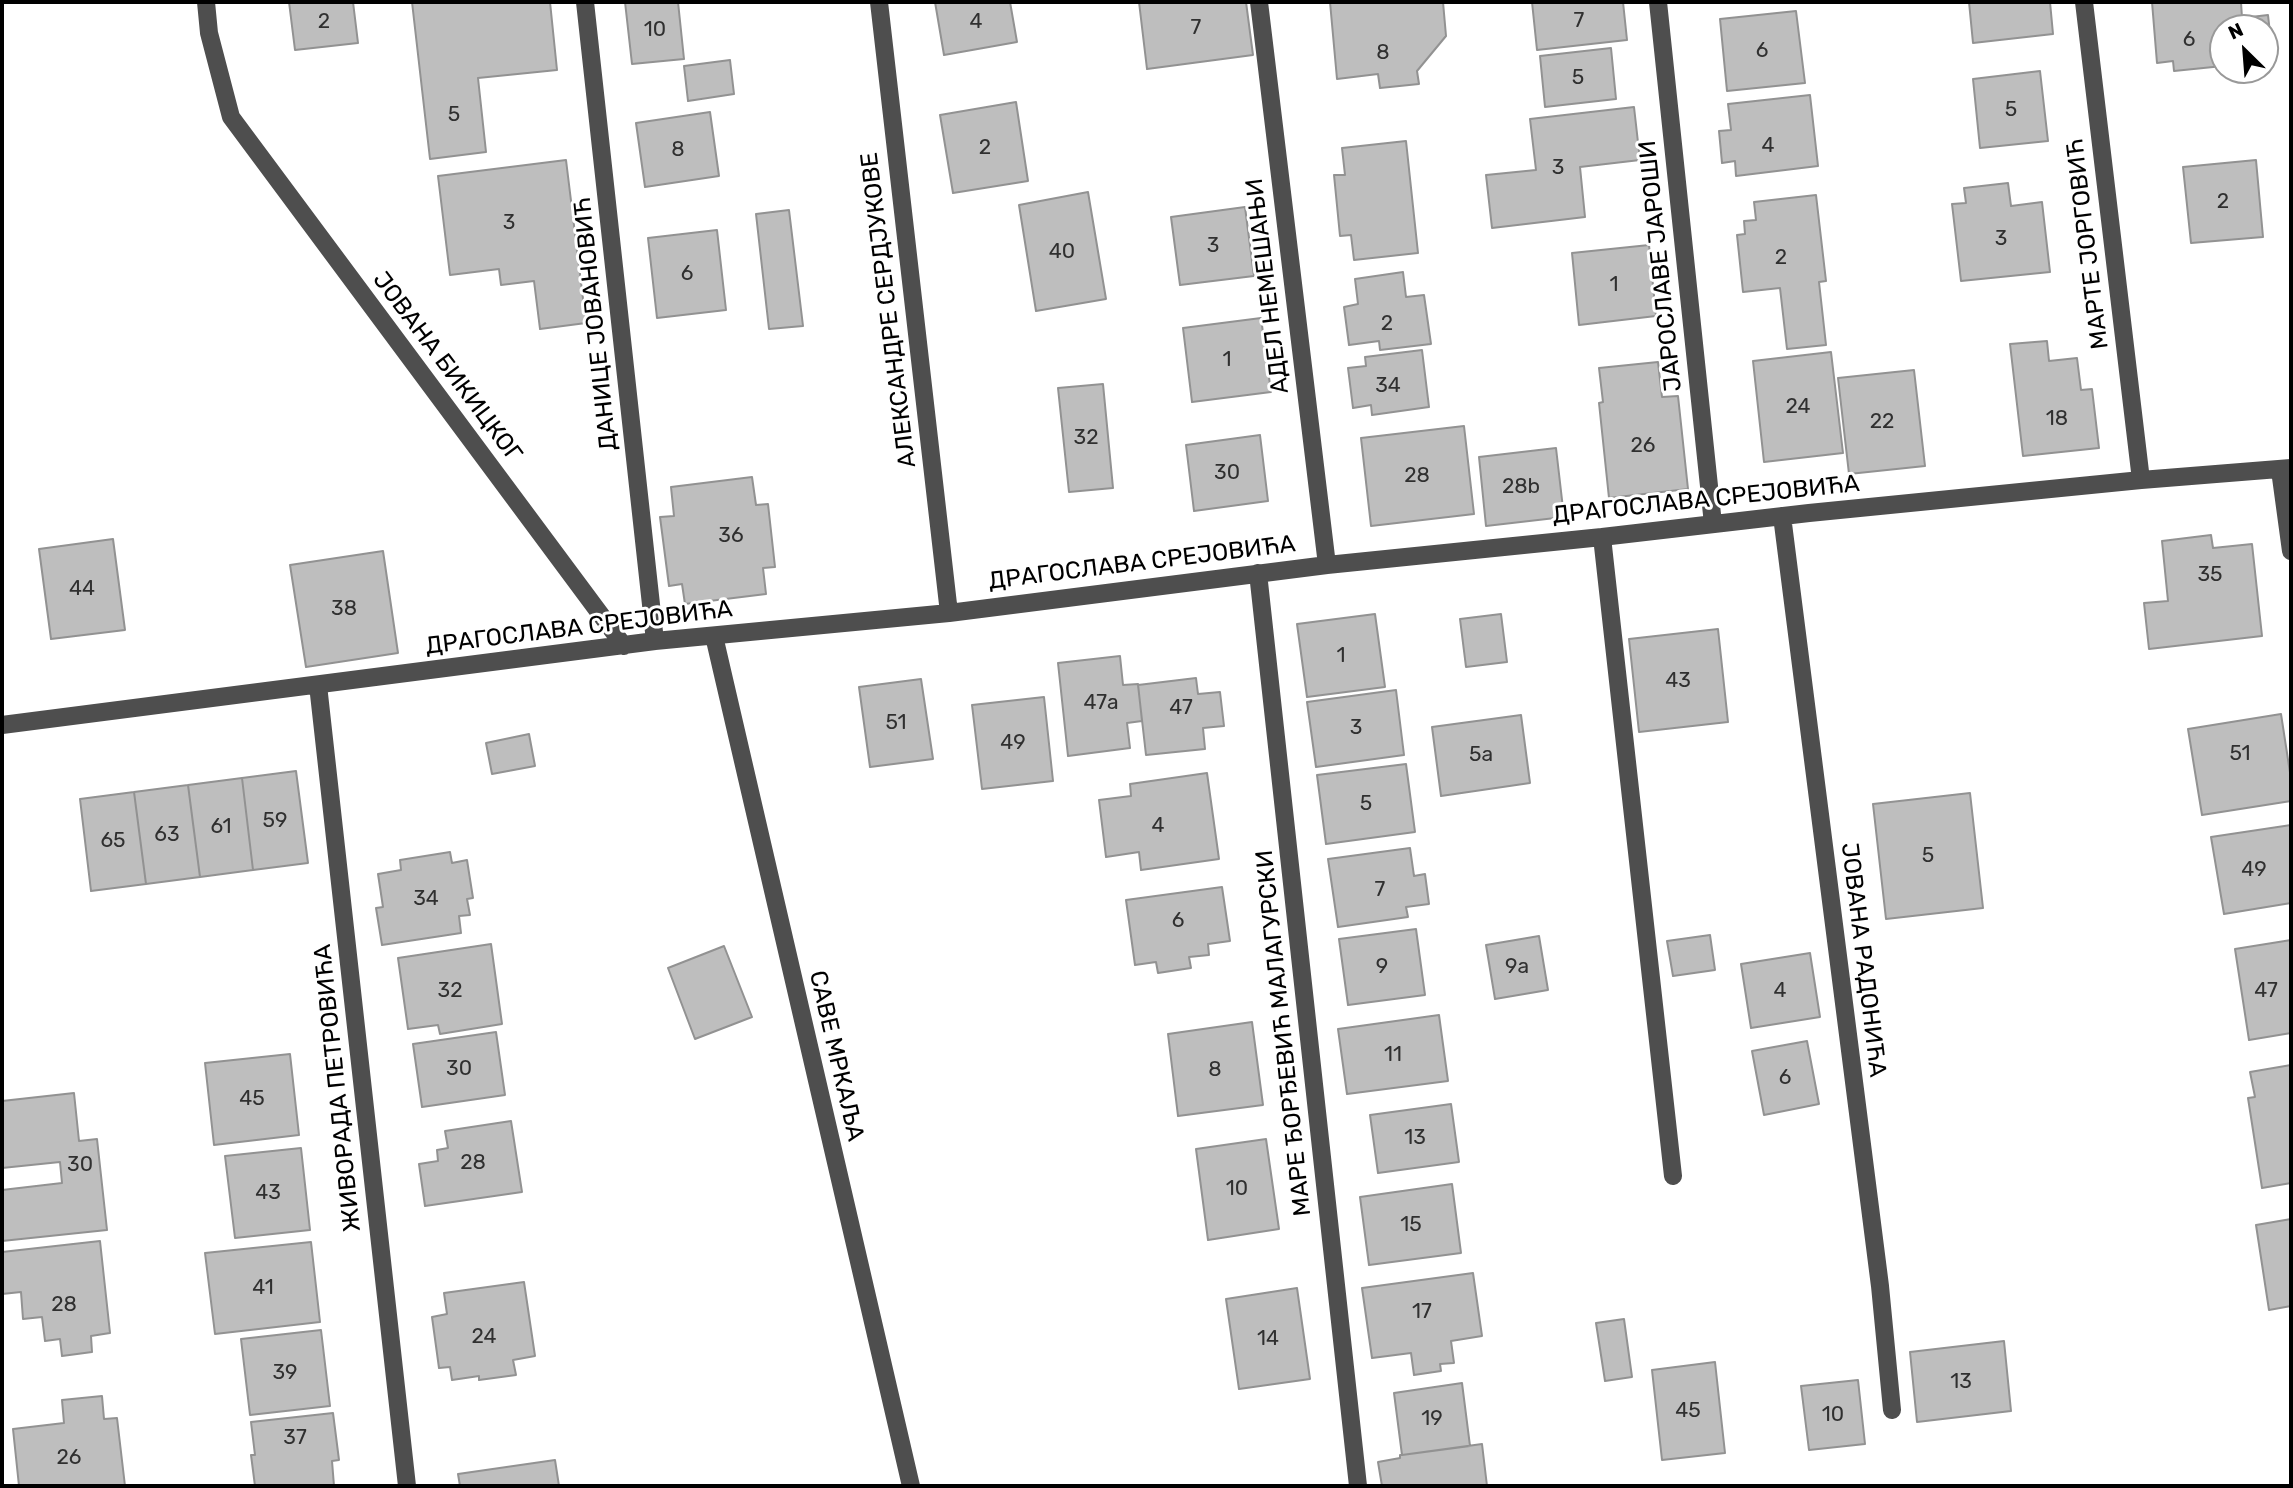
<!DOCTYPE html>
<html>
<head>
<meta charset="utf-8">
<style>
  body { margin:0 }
  #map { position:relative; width:2293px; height:1488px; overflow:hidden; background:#fff; font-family:Rubik,sans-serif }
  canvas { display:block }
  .frame { position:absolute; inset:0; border:4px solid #000; pointer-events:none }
  .north { position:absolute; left:2209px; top:14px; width:70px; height:70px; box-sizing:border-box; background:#fff; border:2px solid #999; border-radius:50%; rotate:335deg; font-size:19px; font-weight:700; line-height:28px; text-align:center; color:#000 }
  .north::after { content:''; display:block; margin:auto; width:24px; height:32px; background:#000; clip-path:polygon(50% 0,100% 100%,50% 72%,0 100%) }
</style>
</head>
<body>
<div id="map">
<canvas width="2293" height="1488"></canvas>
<div class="frame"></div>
<div class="north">N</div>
</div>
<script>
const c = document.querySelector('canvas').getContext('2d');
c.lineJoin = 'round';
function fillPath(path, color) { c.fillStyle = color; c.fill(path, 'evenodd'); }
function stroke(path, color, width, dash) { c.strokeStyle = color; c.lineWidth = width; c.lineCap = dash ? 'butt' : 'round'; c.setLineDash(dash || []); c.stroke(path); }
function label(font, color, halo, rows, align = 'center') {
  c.font = font + ' Rubik,sans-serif'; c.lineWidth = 6; c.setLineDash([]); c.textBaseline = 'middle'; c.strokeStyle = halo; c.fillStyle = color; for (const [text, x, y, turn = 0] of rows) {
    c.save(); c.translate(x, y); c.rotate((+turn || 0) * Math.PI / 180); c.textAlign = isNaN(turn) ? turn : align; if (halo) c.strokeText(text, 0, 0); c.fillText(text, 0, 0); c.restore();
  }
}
const building = new Path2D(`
  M 289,2 L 353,2 L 358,43 L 295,50 Z
  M 412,2 L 550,2 L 557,70 L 478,78 L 486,152 L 430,159 Z
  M 625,2 L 678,2 L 684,59 L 632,64 Z
  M 935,2 L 1010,2 L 1017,42 L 944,55 Z
  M 1139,2 L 1246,2 L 1253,55 L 1147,69 Z
  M 1330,2 L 1443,2 L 1446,36 L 1417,71 L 1419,84 L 1380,88 L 1378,74 L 1337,79 Z
  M 1532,2 L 1623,2 L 1627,40 L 1537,50 Z
  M 1969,2 L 2050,2 L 2053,34 L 1973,43 Z
  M 2152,2 L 2241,2 L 2242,18 L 2268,15 L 2272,51 L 2265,52 L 2265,28 L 2223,28 L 2223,66 L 2174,71 L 2173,61 L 2157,63 Z
  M 1796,11 L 1805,83 L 1727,91 L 1720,19 Z
  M 1611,48 L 1616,99 L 1545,107 L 1540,56 Z
  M 730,60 L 734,94 L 688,101 L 684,66 Z
  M 2040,71 L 2048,141 L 1980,148 L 1973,79 Z
  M 1810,95 L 1818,166 L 1736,176 L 1735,161 L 1722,163 L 1719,131 L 1731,130 L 1728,104 Z
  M 1016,102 L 1028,181 L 953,193 L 940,115 Z
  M 1634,107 L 1640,160 L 1580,167 L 1585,217 L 1492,228 L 1486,175 L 1536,170 L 1530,119 Z
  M 710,112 L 719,176 L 645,187 L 636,123 Z
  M 1406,141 L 1418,253 L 1354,260 L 1351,235 L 1340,236 L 1334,175 L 1345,175 L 1342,148 Z
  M 566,160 L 586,323 L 540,329 L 534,281 L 501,285 L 499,269 L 450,275 L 438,176 Z
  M 2256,160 L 2263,237 L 2191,243 L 2183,167 Z
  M 2008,183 L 2011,206 L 2042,202 L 2050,272 L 1961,281 L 1952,204 L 1966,203 L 1964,188 Z
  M 1088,192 L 1106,299 L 1036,311 L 1019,205 Z
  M 1816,195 L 1826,281 L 1819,282 L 1826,345 L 1787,349 L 1780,288 L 1743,292 L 1737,235 L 1745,234 L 1744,221 L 1756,220 L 1754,202 Z
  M 1245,207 L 1254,276 L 1180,285 L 1171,217 Z
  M 789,210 L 803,326 L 769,329 L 756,214 Z
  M 717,230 L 726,310 L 657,318 L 648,238 Z
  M 1649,245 L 1656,316 L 1579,325 L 1572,253 Z
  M 1403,272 L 1406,297 L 1424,295 L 1431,344 L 1380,350 L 1379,341 L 1349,345 L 1344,307 L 1358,304 L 1355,279 Z
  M 1261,318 L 1271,392 L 1192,402 L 1183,328 Z
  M 2047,341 L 2049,361 L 2077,358 L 2081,390 L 2092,389 L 2099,448 L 2023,456 L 2010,344 Z
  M 1422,350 L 1429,407 L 1372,415 L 1371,405 L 1353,408 L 1348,368 L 1366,366 L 1365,357 Z
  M 1831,352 L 1843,453 L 1764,462 L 1753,361 Z
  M 1658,362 L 1662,397 L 1678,396 L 1688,489 L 1609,498 L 1599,403 L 1603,402 L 1599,368 Z
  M 1914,370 L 1925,466 L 1849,474 L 1838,378 Z
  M 1103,384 L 1113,488 L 1069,492 L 1058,388 Z
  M 1464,426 L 1474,514 L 1371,526 L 1361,438 Z
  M 1260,435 L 1268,501 L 1194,511 L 1186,445 Z
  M 1556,448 L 1564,517 L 1486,526 L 1479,457 Z
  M 752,477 L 756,505 L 768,504 L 775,567 L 763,568 L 766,594 L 685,604 L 682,584 L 669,586 L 660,517 L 674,516 L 671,487 Z
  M 2211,535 L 2213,548 L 2252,544 L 2262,636 L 2149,649 L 2144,603 L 2168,601 L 2162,541 Z
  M 113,539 L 125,630 L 51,639 L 39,549 Z
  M 383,551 L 398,653 L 306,667 L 290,565 Z
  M 1375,614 L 1385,687 L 1307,697 L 1297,624 Z
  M 1501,614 L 1507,662 L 1466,667 L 1460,619 Z
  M 1718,629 L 1728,722 L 1639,732 L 1629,639 Z
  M 1120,656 L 1123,685 L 1138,684 L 1142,721 L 1127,723 L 1130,748 L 1068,756 L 1058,663 Z
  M 1196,678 L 1198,694 L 1220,692 L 1224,726 L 1203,728 L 1205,749 L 1146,755 L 1138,685 Z
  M 921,679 L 933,759 L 870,767 L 859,687 Z
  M 1396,690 L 1404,755 L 1316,767 L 1307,702 Z
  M 1044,697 L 1053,781 L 982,789 L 972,705 Z
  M 2281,714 L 2291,779 L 2291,801 L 2202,815 L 2188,729 Z
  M 1521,715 L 1530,783 L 1441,796 L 1432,727 Z
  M 529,734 L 535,766 L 492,774 L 486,743 Z
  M 1406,764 L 1415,832 L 1326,844 L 1317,775 Z
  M 296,771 L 308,863 L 253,870 L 242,778 Z
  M 1207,773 L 1219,859 L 1141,870 L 1139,852 L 1106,857 L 1099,800 L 1131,796 L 1130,784 Z
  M 242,778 L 253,870 L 200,877 L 188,785 Z
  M 188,785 L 200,877 L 146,884 L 134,792 Z
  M 134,792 L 146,884 L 91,891 L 80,799 Z
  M 1970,793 L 1983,908 L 1886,919 L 1873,804 Z
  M 2291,825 L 2291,903 L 2224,914 L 2211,837 Z
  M 1410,848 L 1414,876 L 1425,874 L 1429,904 L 1406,907 L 1408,917 L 1338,927 L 1328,859 Z
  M 450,852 L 452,863 L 467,860 L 473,898 L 467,899 L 470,915 L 459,916 L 461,933 L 382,945 L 376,908 L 383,907 L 378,874 L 401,870 L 400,860 Z
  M 1222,887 L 1230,941 L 1208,944 L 1209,955 L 1189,957 L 1191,968 L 1158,973 L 1156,962 L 1135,965 L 1126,900 Z
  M 1416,929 L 1425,995 L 1348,1005 L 1339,939 Z
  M 1710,935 L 1715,970 L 1673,976 L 1667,941 Z
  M 1539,936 L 1548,990 L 1495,999 L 1486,945 Z
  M 2291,940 L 2291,1033 L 2249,1040 L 2235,949 Z
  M 491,944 L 502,1024 L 440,1034 L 438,1025 L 408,1029 L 398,958 Z
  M 724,946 L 752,1017 L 695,1039 L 668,968 Z
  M 1810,953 L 1820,1017 L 1751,1028 L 1741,964 Z
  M 1439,1015 L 1448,1081 L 1347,1094 L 1338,1029 Z
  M 1252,1022 L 1263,1105 L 1178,1116 L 1168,1034 Z
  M 496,1032 L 505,1095 L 422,1107 L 413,1044 Z
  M 1807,1041 L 1819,1104 L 1764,1115 L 1752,1051 Z
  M 290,1054 L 299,1135 L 214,1145 L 205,1063 Z
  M 2291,1065 L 2291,1183 L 2262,1188 L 2248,1098 L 2255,1097 L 2250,1072 Z
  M 74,1093 L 79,1141 L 97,1139 L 107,1230 L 2,1241 L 2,1190 L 62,1183 L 60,1162 L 2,1168 L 2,1101 Z
  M 1451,1104 L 1459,1162 L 1378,1173 L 1370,1115 Z
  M 511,1121 L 522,1192 L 425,1206 L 419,1164 L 438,1161 L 437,1150 L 448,1148 L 445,1131 Z
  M 1266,1139 L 1279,1229 L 1208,1240 L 1196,1149 Z
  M 301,1148 L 310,1230 L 235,1238 L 225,1156 Z
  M 1452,1184 L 1461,1253 L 1369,1265 L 1360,1197 Z
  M 2291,1219 L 2291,1306 L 2269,1310 L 2256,1225 Z
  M 100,1241 L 110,1333 L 91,1336 L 92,1352 L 62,1356 L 60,1339 L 45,1341 L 42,1317 L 23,1319 L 21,1292 L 2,1294 L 2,1252 Z
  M 311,1242 L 320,1322 L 215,1334 L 205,1253 Z
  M 1473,1273 L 1482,1336 L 1451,1341 L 1454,1363 L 1440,1364 L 1441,1371 L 1414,1375 L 1411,1353 L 1372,1358 L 1362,1288 Z
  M 524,1282 L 535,1356 L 513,1360 L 516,1375 L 479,1380 L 479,1376 L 452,1380 L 450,1367 L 439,1368 L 432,1317 L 447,1314 L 444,1293 Z
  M 1297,1288 L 1310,1379 L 1239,1389 L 1226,1299 Z
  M 1624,1319 L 1632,1377 L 1605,1381 L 1596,1323 Z
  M 321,1330 L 330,1406 L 250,1415 L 241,1339 Z
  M 2004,1341 L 2011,1411 L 1917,1422 L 1910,1352 Z
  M 1715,1362 L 1725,1453 L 1662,1460 L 1652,1370 Z
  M 1858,1380 L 1865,1444 L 1809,1450 L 1801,1386 Z
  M 1462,1383 L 1470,1446 L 1402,1455 L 1394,1393 Z
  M 102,1396 L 104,1419 L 117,1418 L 125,1486 L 19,1486 L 13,1429 L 64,1423 L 62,1400 Z
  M 333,1413 L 339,1460 L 332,1461 L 334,1486 L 255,1486 L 251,1455 L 255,1455 L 251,1422 Z
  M 1482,1444 L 1487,1486 L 1382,1486 L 1378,1462 L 1400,1458 L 1400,1455 L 1402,1455 Z
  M 555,1460 L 559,1486 L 460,1486 L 458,1474 Z`);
const minor = new Path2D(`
  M 206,2 L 209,33 L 231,117 L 624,646
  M 585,2 L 655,641
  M 879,2 L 949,613
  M 1259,2 L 1327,565
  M 1658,2 L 1713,524
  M 2084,2 L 2141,480
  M 2280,470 L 2291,551
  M 1782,516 L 1880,1286 L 1892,1410
  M 1602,537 L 1673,1176
  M 1258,573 L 1358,1486
  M 714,636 L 911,1486
  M 318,685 L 407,1486
  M 2,725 L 655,641 L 949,613 L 1327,565 L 1602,537 L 1809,513 L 2141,480 L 2291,468`);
const numberNames = [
  ["7",1579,21],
  ["2",324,22],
  ["4",976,22],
  ["7",1196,28],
  ["10",655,30],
  ["6",2189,40],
  ["6",1762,51],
  ["8",1383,53],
  ["5",1578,78],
  ["5",2011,110],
  ["5",454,115],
  ["4",1768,146],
  ["2",985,148],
  ["8",678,150],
  ["3",1558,168],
  ["2",2223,202],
  ["3",509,223],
  ["3",2001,239],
  ["3",1213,246],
  ["40",1062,252],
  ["2",1781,258],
  ["6",687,274],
  ["1",1614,285],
  ["2",1387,324],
  ["1",1227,360],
  ["34",1388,386],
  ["24",1798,407],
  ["18",2057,419],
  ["22",1882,422],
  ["32",1086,438],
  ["26",1643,446],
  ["30",1227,473],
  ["28",1417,476],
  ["28b",1521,487],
  ["36",731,536],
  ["35",2210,575],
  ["44",82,589],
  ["38",344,609],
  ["1",1341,656],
  ["43",1678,681],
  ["47a",1101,703],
  ["47",1181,708],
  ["51",896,723],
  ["3",1356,728],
  ["49",1013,743],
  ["51",2240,754],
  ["5a",1481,755],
  ["5",1366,804],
  ["59",275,821],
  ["4",1158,826],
  ["61",221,827],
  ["63",167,835],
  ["65",113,841],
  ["5",1928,856],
  ["49",2254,870],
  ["7",1380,890],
  ["34",426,899],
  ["6",1178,921],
  ["9",1382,967],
  ["9a",1517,967],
  ["32",450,991],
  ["4",1780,991],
  ["47",2266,991],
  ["11",1393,1055],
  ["30",459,1069],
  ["8",1215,1070],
  ["6",1785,1078],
  ["45",252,1099],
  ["13",1415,1138],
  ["28",473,1163],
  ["30",80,1165],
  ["10",1237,1189],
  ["43",268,1193],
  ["15",1411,1225],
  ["41",263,1288],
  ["28",64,1305],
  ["17",1422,1312],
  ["24",484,1337],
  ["14",1268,1339],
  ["39",285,1373],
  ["13",1961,1382],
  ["45",1688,1411],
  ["10",1833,1415],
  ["19",1432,1419],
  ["37",295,1438],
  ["26",69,1458]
];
const streetNames = [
  ["МАРТЕ ЈОРГОВИЋ",2088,244,-97],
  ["ЈАРОСЛАВЕ ЈАРОШИ",1661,266,-96],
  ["АДЕЛ НЕМЕШАЊИ",1268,286,-97],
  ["АЛЕКСАНДРЕ СЕРДЈУКОВЕ",889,310,-97],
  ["ДАНИЦЕ ЈОВАНОВИЋ",596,324,-96],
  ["ЈОВАНА БИКИЦКОГ",447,367,53],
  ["ДРАГОСЛАВА СРЕЈОВИЋА",1706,500,-6],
  ["ДРАГОСЛАВА СРЕЈОВИЋА",1142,563,-7],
  ["ДРАГОСЛАВА СРЕЈОВИЋА",579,628,-7],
  ["ЈОВАНА РАДОНИЋА",1863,960,83],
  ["МАРЕ ЂОРЂЕВИЋ МАЛАГУРСКИ",1284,1033,-96],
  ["САВЕ МРКАЉА",836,1056,77],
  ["ЖИВОРАДА ПЕТРОВИЋА",338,1088,-96]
];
fillPath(building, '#bebebe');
stroke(building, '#929292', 2);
stroke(minor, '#4e4e4e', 18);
label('21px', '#303030', null, numberNames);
label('24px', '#000', '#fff', streetNames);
</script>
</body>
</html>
